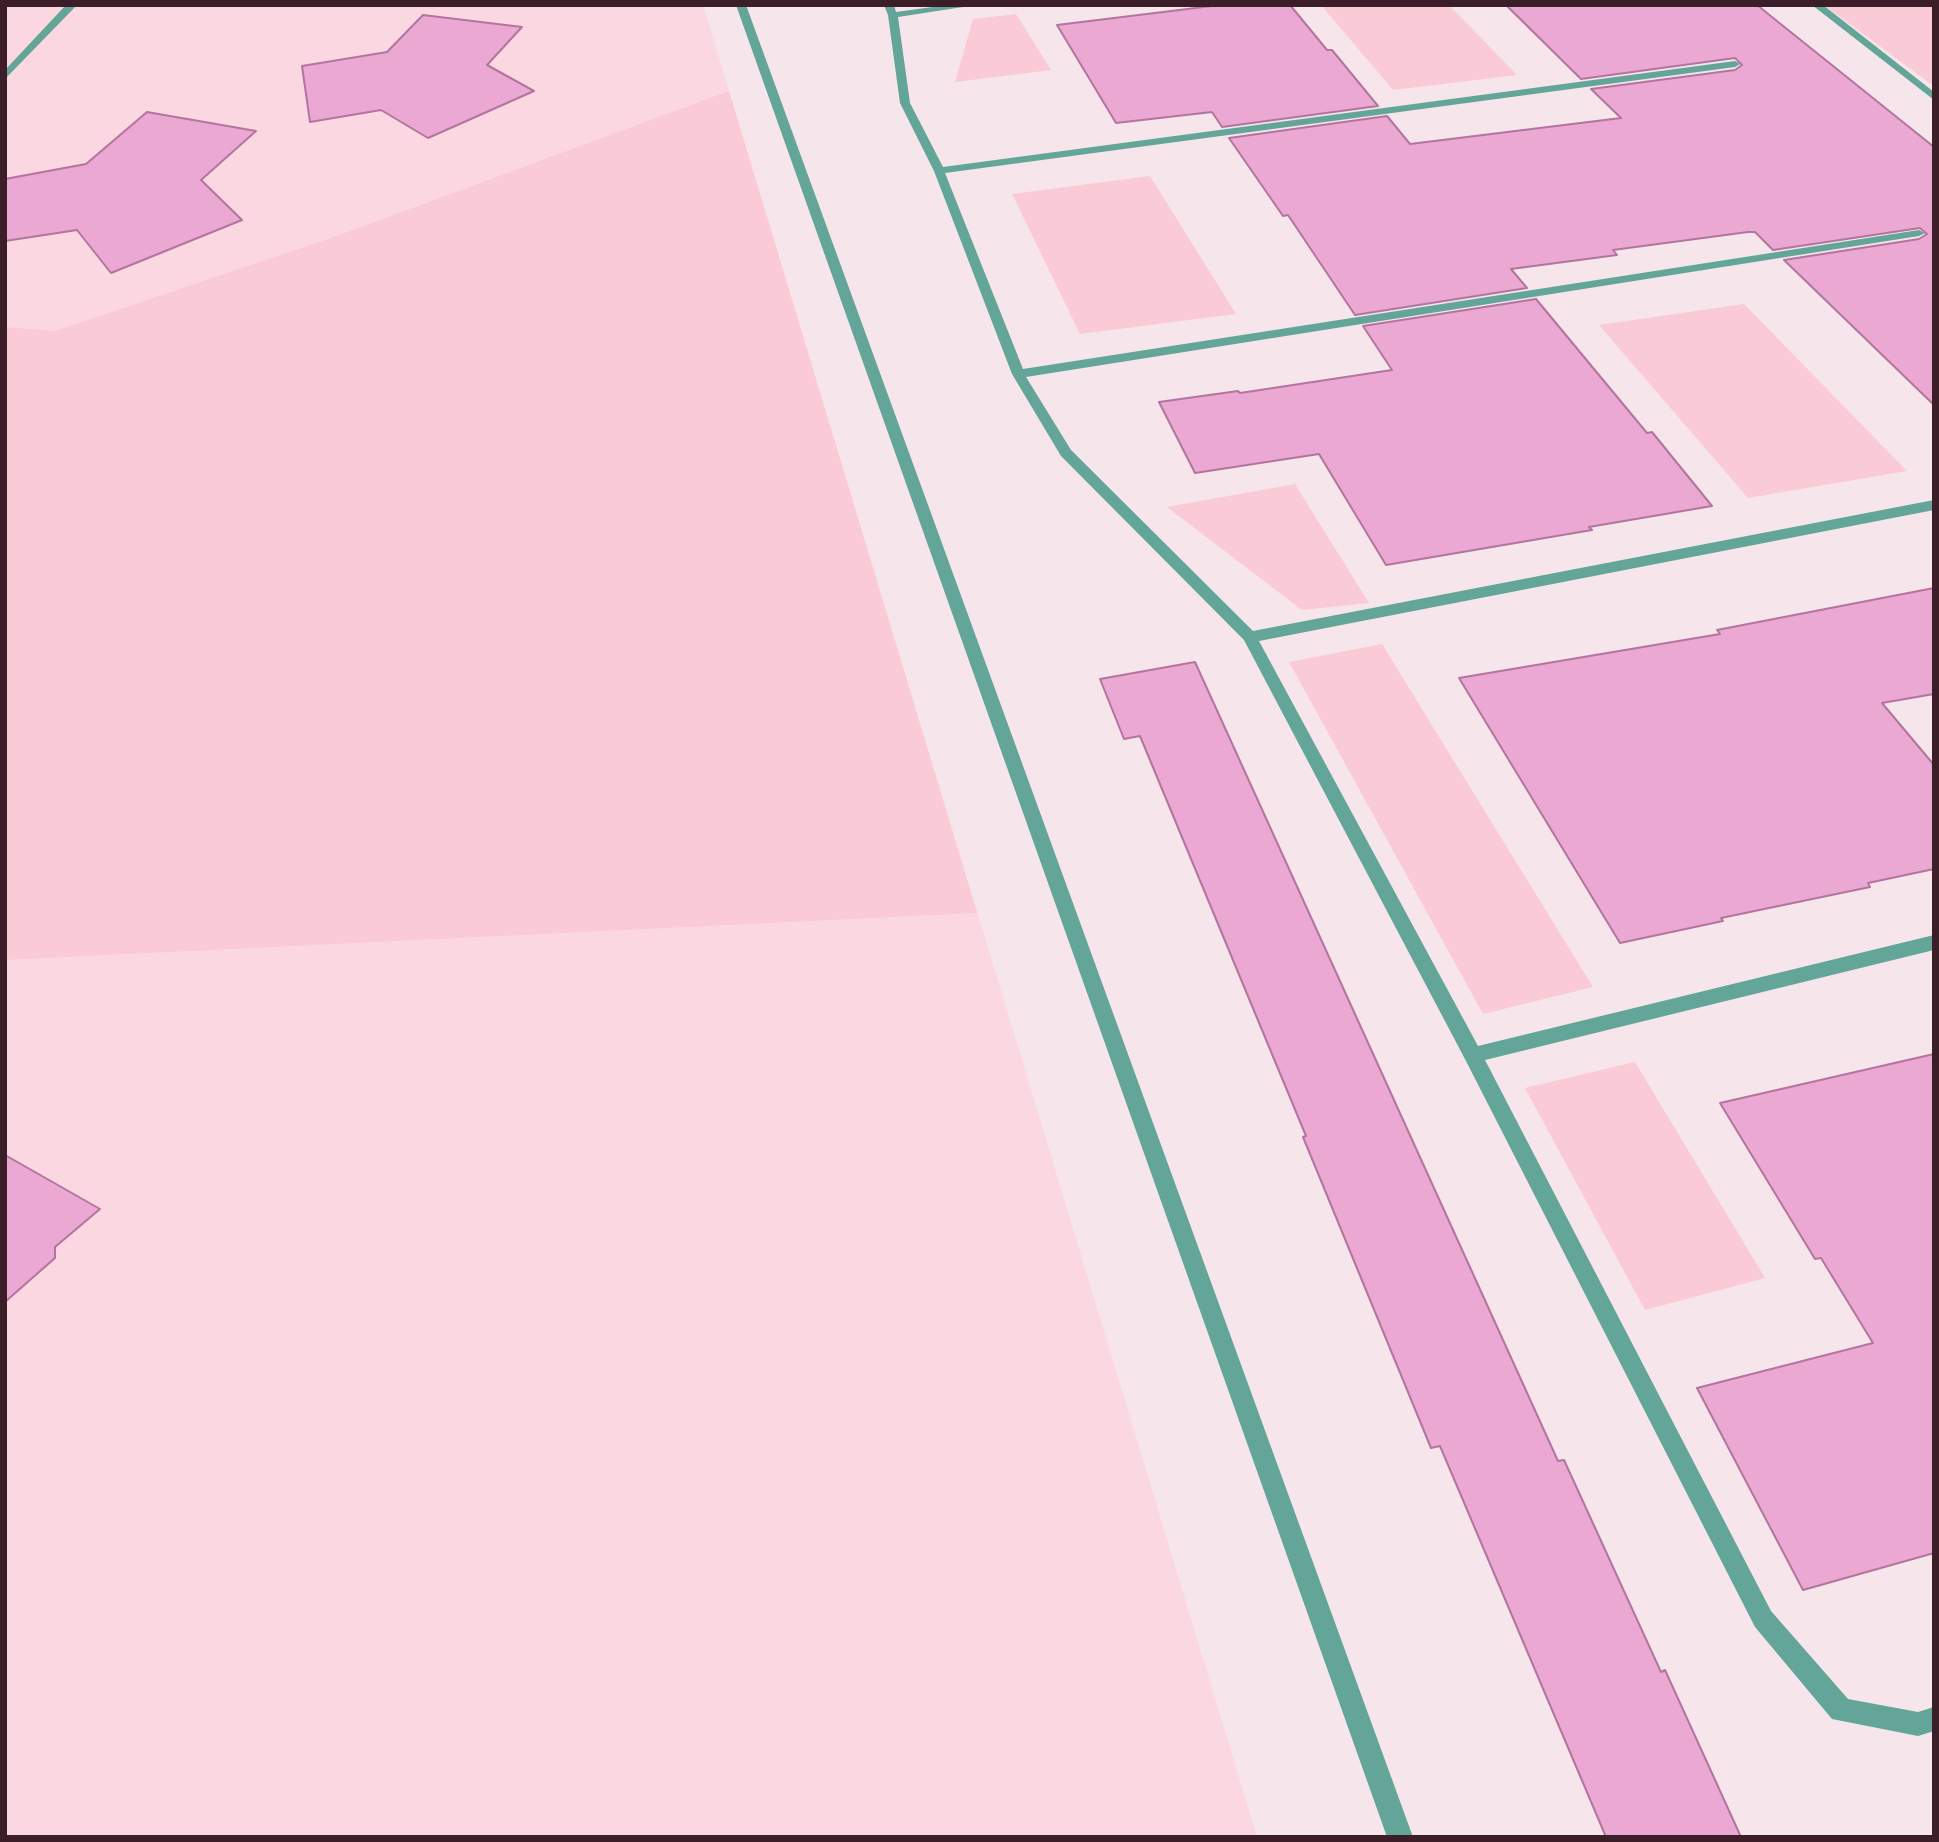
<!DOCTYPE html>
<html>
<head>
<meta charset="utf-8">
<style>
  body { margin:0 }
  #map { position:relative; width:1939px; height:1842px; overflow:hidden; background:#f6e5ea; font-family:"PT Serif",serif }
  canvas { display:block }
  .frame { position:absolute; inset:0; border:7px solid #3b1e27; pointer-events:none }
</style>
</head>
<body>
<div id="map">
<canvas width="1939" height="1842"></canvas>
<div class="frame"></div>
</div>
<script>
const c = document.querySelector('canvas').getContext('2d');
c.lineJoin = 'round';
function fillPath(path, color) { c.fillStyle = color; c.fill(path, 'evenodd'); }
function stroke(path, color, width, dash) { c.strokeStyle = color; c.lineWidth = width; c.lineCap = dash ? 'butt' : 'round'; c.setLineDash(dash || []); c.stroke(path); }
const built = new Path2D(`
  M 5,5 L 703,5 L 1257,1837 L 5,1837 Z`);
const green = new Path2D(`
  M 1321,5 L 1449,5 L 1517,75 L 1393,90 Z
  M 1824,5 L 1934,5 L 1934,83 L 1931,84 Z
  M 1016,14 L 1051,70 L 955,82 L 973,19 Z
  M 729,91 L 977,913 L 5,960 L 5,327 L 55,331 L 334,237 Z
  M 1150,176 L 1236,314 L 1080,334 L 1012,194 Z
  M 1744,304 L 1907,471 L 1748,498 L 1599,325 Z
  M 1295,484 L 1369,603 L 1302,610 L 1167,507 Z
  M 1382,644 L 1593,987 L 1483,1014 L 1289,662 Z
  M 1635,1062 L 1765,1278 L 1645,1310 L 1525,1088 Z`);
const building = new Path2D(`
  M 1220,5 L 1290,5 L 1327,50 L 1332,50 L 1378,106 L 1222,127 L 1212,112 L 1116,123 L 1057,25 Z
  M 1506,5 L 1757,5 L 1934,147 L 1934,405 L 1784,260 L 1919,239 L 1927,234 L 1920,228 L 1773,250 L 1755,232 L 1748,232 L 1613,250 L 1617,255 L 1511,269 L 1527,288 L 1355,315 L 1288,215 L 1283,216 L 1229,138 L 1387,116 L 1410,144 L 1621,118 L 1591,89 L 1735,70 L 1742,65 L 1735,58 L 1581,79 Z
  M 423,15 L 522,27 L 487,65 L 534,91 L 428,138 L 381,110 L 310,122 L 302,66 L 387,52 Z
  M 147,112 L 256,131 L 201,180 L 242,220 L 111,273 L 77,230 L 5,241 L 5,179 L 86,164 Z
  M 1536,299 L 1647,433 L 1652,432 L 1712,506 L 1589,527 L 1592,530 L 1386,565 L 1319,454 L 1195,473 L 1159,402 L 1238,391 L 1240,393 L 1392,370 L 1363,326 Z
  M 1934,588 L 1934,694 L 1882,703 L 1934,765 L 1934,869 L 1868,883 L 1870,887 L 1721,918 L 1723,921 L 1620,943 L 1459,678 L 1720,634 L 1717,630 Z
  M 1195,662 L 1558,1461 L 1564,1460 L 1661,1672 L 1665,1670 L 1741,1837 L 1606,1837 L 1440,1446 L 1431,1448 L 1303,1137 L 1306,1136 L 1140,736 L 1124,739 L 1100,679 Z
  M 1934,1054 L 1934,1553 L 1803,1590 L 1697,1388 L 1873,1343 L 1821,1258 L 1815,1259 L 1720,1103 Z
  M 5,1155 L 100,1209 L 55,1247 L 55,1258 L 5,1302 Z`);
const minor = new Path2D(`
  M 66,5 L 77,5 L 5,79 L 5,70 Z
  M 736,5 L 746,5 L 1413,1837 L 1387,1837 Z
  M 884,5 L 894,5 L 896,12 L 947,5 L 976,5 L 898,17 L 910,103 L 943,167 L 1735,61 L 1740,64 L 1735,67 L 945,173 L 1023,369 L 1919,230 L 1925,233 L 1919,236 L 1026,377 L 1071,450 L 1253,631 L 1934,500 L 1934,510 L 1259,641 L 1478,1046 L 1934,935 L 1934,950 L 1485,1060 L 1771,1611 L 1848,1699 L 1918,1712 L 1934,1707 L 1934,1731 L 1918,1736 L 1832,1719 L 1755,1627 L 1466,1061 L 1244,640 L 1061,456 L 1012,374 L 934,171 L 900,103 L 888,15 Z
  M 1812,5 L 1823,5 L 1934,92 L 1934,100 Z`);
fillPath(built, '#fbd7e1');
fillPath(green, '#fbcad7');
fillPath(building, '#eaa8d3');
stroke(building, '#b3759e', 2);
fillPath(minor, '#63a598');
</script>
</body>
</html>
